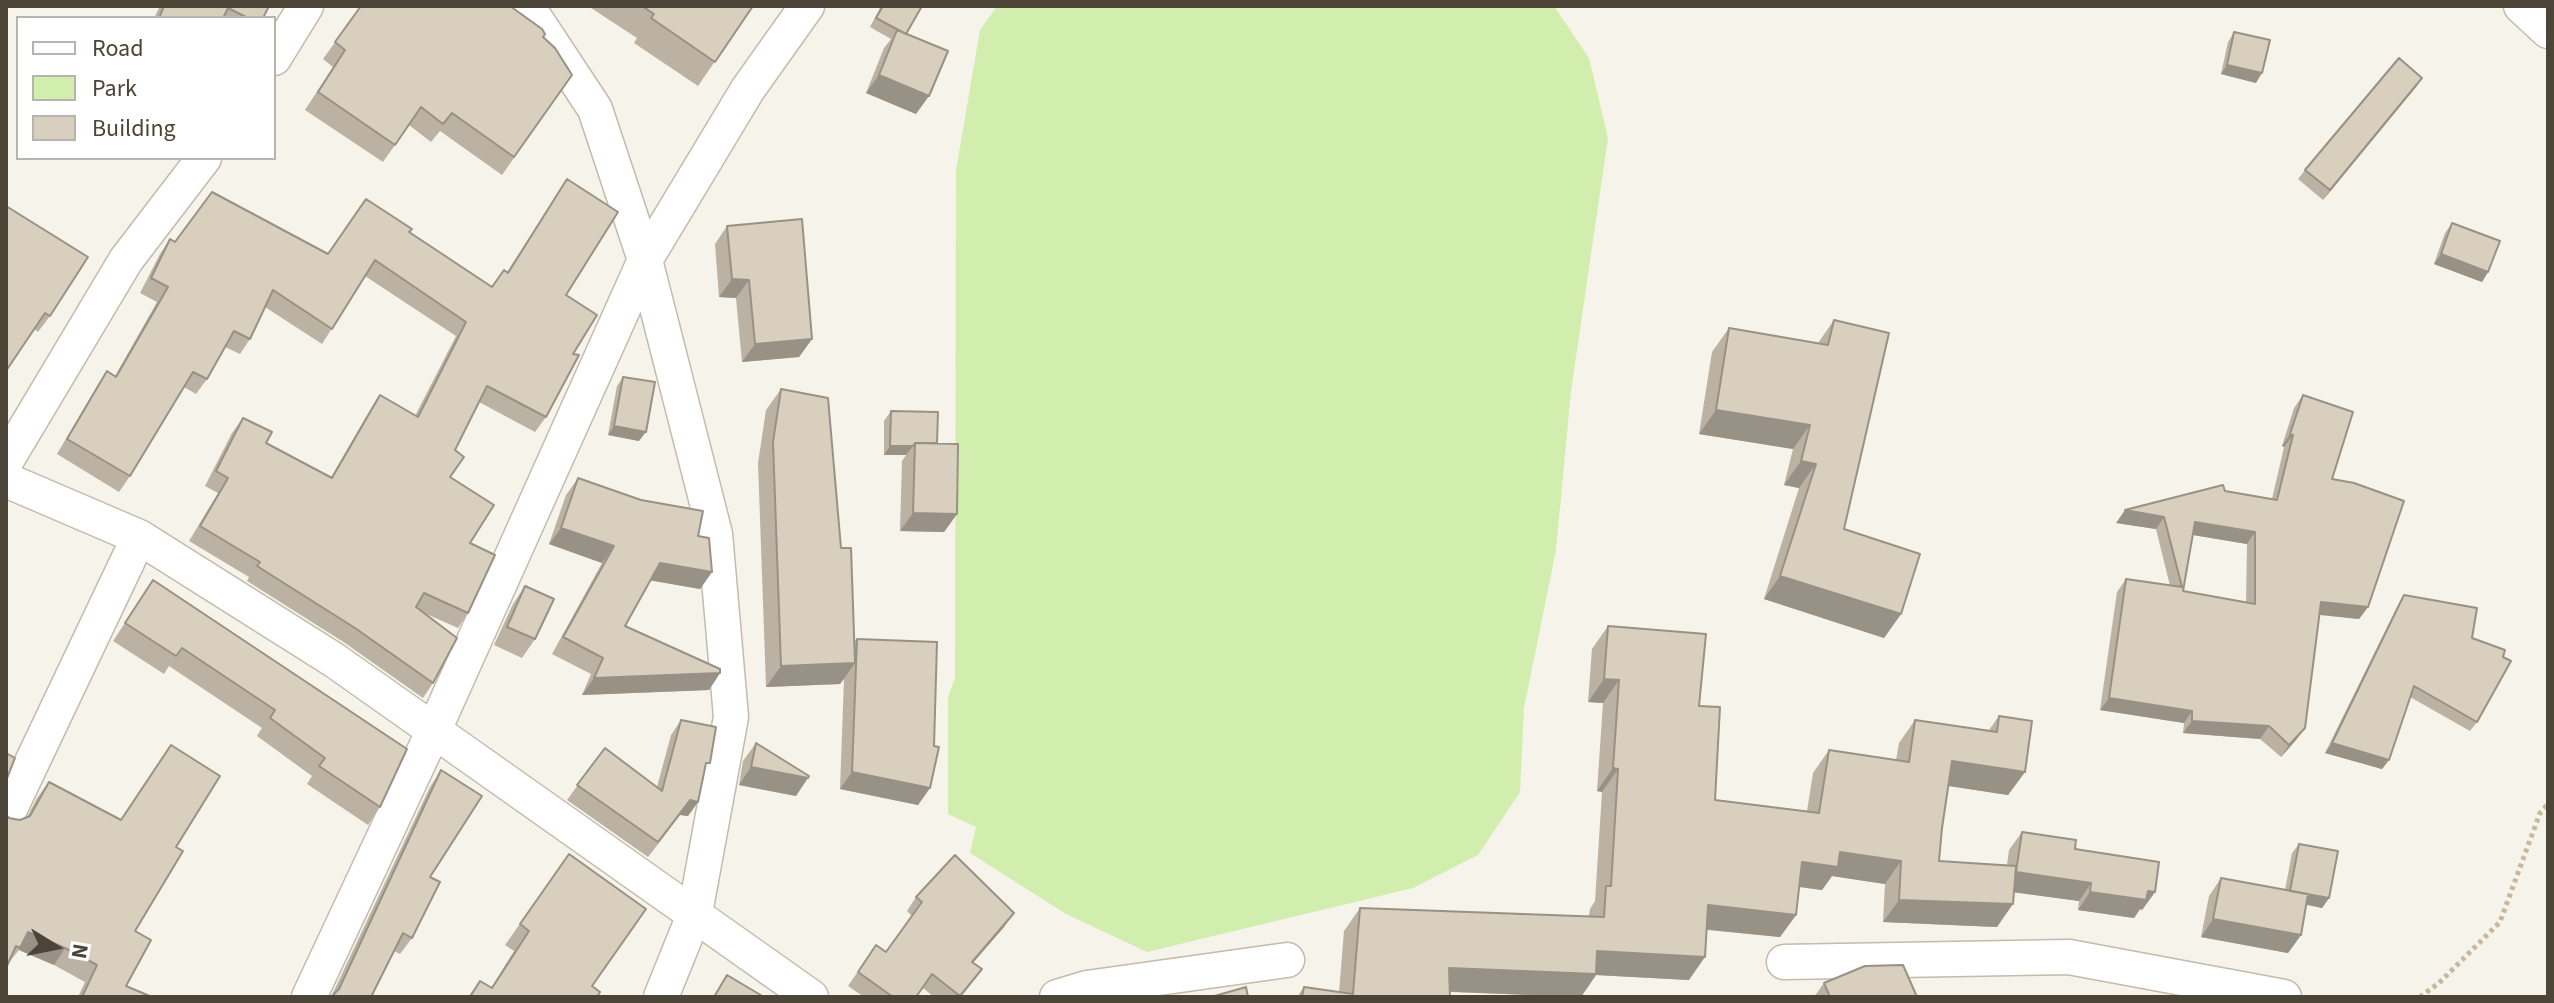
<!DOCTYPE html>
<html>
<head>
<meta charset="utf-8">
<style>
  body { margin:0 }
  #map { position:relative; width:2554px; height:1003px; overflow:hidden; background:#f6f3ea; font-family:"Source Sans 3",sans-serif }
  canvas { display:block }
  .frame { position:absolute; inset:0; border:8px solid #4c4437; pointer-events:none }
  .legend { position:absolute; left:16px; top:16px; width:260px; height:144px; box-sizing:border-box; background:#fff; border:2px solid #b7b4af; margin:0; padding:10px 14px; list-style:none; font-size:24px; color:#4c4437 }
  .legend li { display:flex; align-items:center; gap:16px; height:40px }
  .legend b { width:40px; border:2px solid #b7b4af }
  .north { position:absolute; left:16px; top:907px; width:80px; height:80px; -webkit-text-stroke:6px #fff; paint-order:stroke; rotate:100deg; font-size:22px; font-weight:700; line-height:32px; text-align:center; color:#4c4437 }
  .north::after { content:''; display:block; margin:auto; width:28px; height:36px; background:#4c4437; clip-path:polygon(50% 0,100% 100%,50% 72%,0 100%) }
</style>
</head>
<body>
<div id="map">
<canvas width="2554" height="1003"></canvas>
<div class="frame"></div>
<ul class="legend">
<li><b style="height:10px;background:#fff"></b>Road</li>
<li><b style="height:22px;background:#d1eeaf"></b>Park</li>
<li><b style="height:22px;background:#d9cfbe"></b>Building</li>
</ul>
<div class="north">N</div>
</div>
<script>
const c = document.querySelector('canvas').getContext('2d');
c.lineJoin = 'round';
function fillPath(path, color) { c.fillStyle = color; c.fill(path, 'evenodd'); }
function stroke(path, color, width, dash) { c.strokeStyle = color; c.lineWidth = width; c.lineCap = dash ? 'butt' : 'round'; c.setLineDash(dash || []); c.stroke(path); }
const green = new Path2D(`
  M 997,6 L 1554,6 L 1589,58 L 1608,138 L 1571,391 L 1556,550 L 1524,708 L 1520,792 L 1478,855 L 1413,888 L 1147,952 L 1066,914 L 970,853 L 976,827 L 948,814 L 948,697 L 955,678 L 956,170 L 980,30 Z`);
const path = new Path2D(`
  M 2420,997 L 2439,983 L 2500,922 L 2540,813 L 2548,804`);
const minor = new Path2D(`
  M 527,6 L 595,109 L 645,260 L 715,534 L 731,717 L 695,913 L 661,997
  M 2521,6 L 2548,31
  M 274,58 L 306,6
  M 6,461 L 126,260 L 204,158
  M 6,480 L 139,537 L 334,660 L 811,997
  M 6,817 L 139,537
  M 1784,962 L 2069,957 L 2284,997
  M 309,997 L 434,730 L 645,260 L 748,89 L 807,6
  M 1057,997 L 1087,988 L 1287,960`);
const wall = new Path2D(`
  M 160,6 L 269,6 L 263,18 L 154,18 Z
  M 361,6 L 543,37 L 572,75 L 502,175 L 440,131 L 431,142 L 409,125 L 383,162 L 305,110 L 333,67 L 323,59 Z
  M 588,6 L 753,6 L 698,86 L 634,43 L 637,38 Z
  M 881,6 L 922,6 L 906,34 L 916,114 L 866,93 L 884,48 L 891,39 L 870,27 Z
  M 2234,32 L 2256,83 L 2221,74 L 2228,42 Z
  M 2422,78 L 2323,200 L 2298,179 L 2305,170 Z
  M 567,179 L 566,295 L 573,354 L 546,417 L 535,432 L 479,402 L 455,450 L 450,477 L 470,543 L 468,613 L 458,628 L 424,613 L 433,683 L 423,698 L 345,643 L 247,581 L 249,577 L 189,541 L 218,493 L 205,486 L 232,433 L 243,418 L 266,443 L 331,477 L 370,410 L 380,395 L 415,416 L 456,336 L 365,276 L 322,344 L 265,307 L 250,339 L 240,354 L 225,347 L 207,379 L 196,394 L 184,387 L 130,476 L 119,492 L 57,454 L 97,386 L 107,371 L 115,376 L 157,302 L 140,293 L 160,254 L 170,239 L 175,242 L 328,254 L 409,232 L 492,287 L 507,272 Z
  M 6,206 L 50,316 L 38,332 L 34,329 Z
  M 2452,223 L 2488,272 L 2482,282 L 2434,264 L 2445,233 Z
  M 727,226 L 812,339 L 799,357 L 742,362 L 736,298 L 719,297 L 715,244 Z
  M 1834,320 L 1844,529 L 1901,614 L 1884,638 L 1764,599 L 1799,488 L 1784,485 L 1793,449 L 1699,434 L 1712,352 L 1729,328 L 1818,343 Z
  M 623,377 L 639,441 L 608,435 L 617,386 Z
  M 781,389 L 841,548 L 854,642 L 857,639 L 930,788 L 918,805 L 840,789 L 844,679 L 840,684 L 766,687 L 758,463 L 766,410 Z
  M 2303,395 L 2332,479 L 2368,607 L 2359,619 L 2320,615 L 2296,740 L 2281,757 L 2260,739 L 2183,733 L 2184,723 L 2100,710 L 2117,592 L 2126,579 L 2170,586 L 2156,529 L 2116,523 L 2225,491 L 2272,499 L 2284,447 L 2282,446 L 2294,408 ZM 2193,535 L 2247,544 L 2246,602 L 2183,591 Z
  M 891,411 L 937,443 L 957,514 L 944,532 L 900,531 L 902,461 L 906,455 L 884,455 L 884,421 Z
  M 578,478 L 698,536 L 712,572 L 700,589 L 650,580 L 625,626 L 720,673 L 709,690 L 582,695 L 591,674 L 552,654 L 602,563 L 549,544 L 566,495 Z
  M 153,580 L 380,807 L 368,825 L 307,784 L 312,776 L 257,736 L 262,728 L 169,666 L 164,674 L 113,641 Z
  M 525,586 L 535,639 L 522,658 L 494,645 L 513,604 Z
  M 2404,595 L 2503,657 L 2477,722 L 2470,731 L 2410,697 L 2389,760 L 2382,769 L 2325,753 L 2398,605 Z
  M 1608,626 L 1699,706 L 1715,800 L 1807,811 L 1813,773 L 1829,750 L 1896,760 L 1899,743 L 1915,720 L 1989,730 L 1999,716 L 2025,772 L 2008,795 L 1948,786 L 1942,828 L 1939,861 L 2007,865 L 2009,850 L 2022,832 L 2075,849 L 2155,892 L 2142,910 L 2140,909 L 2134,918 L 2078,910 L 2079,901 L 2014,892 L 1997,927 L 1883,922 L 1885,884 L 1832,876 L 1822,890 L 1799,887 L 1796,915 L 1780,937 L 1707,930 L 1689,980 L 1596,975 L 1581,997 L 1450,992 L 1450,997 L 1297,997 L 1304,987 L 1339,992 L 1344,931 L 1360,908 L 1589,916 L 1590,909 L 1595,901 L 1602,792 L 1597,791 L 1603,703 L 1588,702 L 1592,649 Z
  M 681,720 L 705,771 L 698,802 L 688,816 L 680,815 L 648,857 L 567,800 L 605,748 L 657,787 L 671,735 Z
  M 756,743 L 796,796 L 739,785 L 743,761 Z
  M 171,745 L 176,847 L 135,931 L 126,986 L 152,997 L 78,997 L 85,982 L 54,965 L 19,950 L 7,965 L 9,818 L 20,820 L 27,817 L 37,798 L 49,782 L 121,820 Z
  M 441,770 L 430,877 L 412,938 L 400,954 L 394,951 L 331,997 L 430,787 Z
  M 2299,844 L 2329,898 L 2322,908 L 2306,904 L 2301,935 L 2288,953 L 2201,937 L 2209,896 L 2221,878 L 2285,890 L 2292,853 Z
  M 569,854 L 592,986 L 597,997 L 468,997 L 480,981 L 491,988 L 514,951 L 505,945 Z
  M 916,897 L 1004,927 L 973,963 L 982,969 L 961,997 L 934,997 L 923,988 L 916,997 L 864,997 L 848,986 L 876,945 L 886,952 L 912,916 L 907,911 Z
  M 1824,983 L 1917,997 L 1814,997 Z`);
const shadedWall = new Path2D(`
  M 2227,65 L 2262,73 L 2256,83 L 2221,74 Z
  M 879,75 L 929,96 L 916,114 L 866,93 Z
  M 2422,78 L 2416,87 L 2323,200 L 2330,190 Z
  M 2441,254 L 2488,272 L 2482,282 L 2434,264 Z
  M 732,279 L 749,280 L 736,298 L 719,297 Z
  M 812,339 L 799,357 L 742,362 L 755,344 Z
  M 1716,410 L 1810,425 L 1793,449 L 1699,434 Z
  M 614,426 L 646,432 L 639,441 L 608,435 Z
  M 2290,434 L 2293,435 L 2284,447 L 2282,446 Z
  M 890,446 L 913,446 L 906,455 L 884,455 Z
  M 1801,461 L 1816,464 L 1799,488 L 1784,485 Z
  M 2125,510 L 2164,517 L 2156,529 L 2116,523 Z
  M 913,513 L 957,514 L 944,532 L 900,531 Z
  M 2195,522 L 2255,532 L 2247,544 L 2187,534 Z
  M 561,528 L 614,546 L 602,563 L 549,544 Z
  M 660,563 L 712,572 L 700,589 L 648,580 Z
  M 1780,576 L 1901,614 L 1884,638 L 1764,599 Z
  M 2321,602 L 2368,607 L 2359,619 L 2313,614 Z
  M 855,663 L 840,684 L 766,687 L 781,666 Z
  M 720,673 L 709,690 L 582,695 L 594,678 Z
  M 1604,679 L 1619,680 L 1603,703 L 1588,702 Z
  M 2109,698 L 2192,711 L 2184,723 L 2100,710 Z
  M 2192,721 L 2269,726 L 2260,739 L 2183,733 Z
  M 2305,728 L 2296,740 L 2281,757 L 2289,745 Z
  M 2332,743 L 2389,760 L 2382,769 L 2325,753 Z
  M 1952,761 L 2025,772 L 2008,795 L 1936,784 Z
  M 751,767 L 808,778 L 796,796 L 739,785 Z
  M 1613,768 L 1618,769 L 1602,792 L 1597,791 Z
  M 852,772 L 930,788 L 918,805 L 840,789 Z
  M 690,800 L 698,802 L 688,816 L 680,815 L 648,857 Z
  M 1840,852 L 1901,861 L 1885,884 L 1832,876 L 1822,890 L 1786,885 L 1802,862 Z
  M 2016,872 L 2091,883 L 2079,901 L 2004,891 Z
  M 2148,891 L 2155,892 L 2142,910 L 2140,909 L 2134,918 L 2078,910 L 2090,892 Z
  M 2290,891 L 2329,898 L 2322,908 L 2283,900 Z
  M 1899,900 L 2013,904 L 1997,927 L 1883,922 Z
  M 1708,905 L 1796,915 L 1780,937 L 1692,928 Z
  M 1014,913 L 1004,927 L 962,975 L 972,962 Z
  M 2213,919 L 2301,935 L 2288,953 L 2201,937 Z
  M 28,932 L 65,948 L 54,965 L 19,950 Z
  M 1597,951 L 1705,957 L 1689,980 L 1596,975 L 1581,997 L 1433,991 L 1449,968 Z`);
const building = new Path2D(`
  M 164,6 L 269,6 L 263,18 L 248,18 L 228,8 L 223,18 L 159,18 Z
  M 361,6 L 510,6 L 542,29 L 545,34 L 543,37 L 555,48 L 572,75 L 514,157 L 452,113 L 443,124 L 421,107 L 395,145 L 318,92 L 345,50 L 335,42 Z
  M 642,6 L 753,6 L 715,62 L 651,18 L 654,14 Z
  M 883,6 L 922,6 L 906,34 L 876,18 Z
  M 897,30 L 948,51 L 929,96 L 879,75 Z
  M 2234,32 L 2270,40 L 2262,73 L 2227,65 Z
  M 2399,58 L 2422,78 L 2330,190 L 2305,170 Z
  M 567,179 L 618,212 L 566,295 L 597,315 L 573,354 L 579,355 L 546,417 L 487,386 L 455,450 L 464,457 L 450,477 L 494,505 L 470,543 L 495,555 L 468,613 L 424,593 L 416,607 L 457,638 L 433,683 L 355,628 L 257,566 L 260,562 L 200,526 L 228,478 L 216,471 L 243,418 L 272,432 L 266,443 L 332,478 L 380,395 L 418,417 L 466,322 L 375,260 L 332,329 L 273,290 L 250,339 L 234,331 L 207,379 L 193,372 L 130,476 L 67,439 L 107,371 L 116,377 L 168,287 L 151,278 L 170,239 L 175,242 L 212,192 L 328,254 L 366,199 L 412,229 L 409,232 L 492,287 L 504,270 L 508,273 Z
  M 6,206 L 88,257 L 50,316 L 45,313 L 6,371 Z
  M 802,219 L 812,339 L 755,344 L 749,280 L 732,279 L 727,226 Z
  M 2452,223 L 2500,241 L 2488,272 L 2441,254 Z
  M 1834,320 L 1889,333 L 1844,529 L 1920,554 L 1901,614 L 1780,576 L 1816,464 L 1801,461 L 1810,425 L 1716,410 L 1729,328 L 1828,345 Z
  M 623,377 L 655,382 L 646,432 L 614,426 Z
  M 781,389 L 828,398 L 841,548 L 851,548 L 855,663 L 781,666 L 773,442 Z
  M 2303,395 L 2353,412 L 2332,479 L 2354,483 L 2404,501 L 2368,607 L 2321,602 L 2305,728 L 2289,745 L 2269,726 L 2192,721 L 2192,711 L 2109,698 L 2126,579 L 2182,587 L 2164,517 L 2125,510 L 2223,485 L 2225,491 L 2277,500 L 2293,435 L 2290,434 ZM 2195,522 L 2255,532 L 2255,604 L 2183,591 Z
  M 891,411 L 938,412 L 937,443 L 915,443 L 913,446 L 890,446 Z
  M 915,443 L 958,444 L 957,514 L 913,513 Z
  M 578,478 L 641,500 L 703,511 L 698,536 L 709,538 L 712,572 L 660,563 L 625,626 L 720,669 L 720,673 L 594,678 L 603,658 L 563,637 L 614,546 L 561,528 Z
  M 153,580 L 407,749 L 380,807 L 319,766 L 325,758 L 270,718 L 275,710 L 182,648 L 176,656 L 125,623 Z
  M 525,586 L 554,599 L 535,639 L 507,627 Z
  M 2404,595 L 2477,608 L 2472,638 L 2505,650 L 2503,657 L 2511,661 L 2477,722 L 2414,686 L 2389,760 L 2332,743 Z
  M 1608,626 L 1706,634 L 1699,706 L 1720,707 L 1715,800 L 1819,813 L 1829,750 L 1909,762 L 1915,720 L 1997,732 L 1999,716 L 2032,721 L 2025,772 L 1952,761 L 1942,828 L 1939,861 L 2016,866 L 2013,904 L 1899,900 L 1901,861 L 1840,852 L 1838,867 L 1802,862 L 1796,915 L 1708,905 L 1705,957 L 1597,951 L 1596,974 L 1449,968 L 1450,997 L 1302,997 L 1304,987 L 1353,994 L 1360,908 L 1604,917 L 1606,886 L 1611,886 L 1618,769 L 1613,768 L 1619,680 L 1604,679 Z
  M 857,639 L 937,642 L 934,746 L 939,747 L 930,788 L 852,772 Z
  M 681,720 L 716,727 L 710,763 L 706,763 L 698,802 L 690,800 L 658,842 L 577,785 L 605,748 L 662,791 Z
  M 756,743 L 809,776 L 808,778 L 751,767 Z
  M 171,745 L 220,776 L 176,847 L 183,851 L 135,931 L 151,940 L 126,986 L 152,997 L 82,997 L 97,965 L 65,948 L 28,932 L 20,948 L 16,946 L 6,968 L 6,815 L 9,818 L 20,820 L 30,816 L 49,782 L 121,820 Z
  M 6,753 L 15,758 L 6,781 Z
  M 441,770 L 482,796 L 430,877 L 440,882 L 412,938 L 403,933 L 371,997 L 331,997 L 339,989 Z
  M 2022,832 L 2076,840 L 2075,849 L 2159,862 L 2155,892 L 2148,891 L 2146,900 L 2090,892 L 2091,883 L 2016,872 Z
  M 2299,844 L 2338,851 L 2329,898 L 2290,891 Z
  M 569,854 L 646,909 L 592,986 L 600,992 L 597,997 L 470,997 L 480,981 L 492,988 L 529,931 L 520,924 Z
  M 955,855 L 1014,913 L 972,962 L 982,969 L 960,996 L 932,974 L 916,997 L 893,997 L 858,972 L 876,945 L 886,952 L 922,902 L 916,897 Z
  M 2221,878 L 2308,894 L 2301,935 L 2213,919 Z
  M 1903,965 L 1917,997 L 1830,997 L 1824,983 L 1865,966 Z
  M 727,975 L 764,997 L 714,997 Z
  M 1246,987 L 1248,997 L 1211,997 Z`);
fillPath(green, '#d1eeaf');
stroke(minor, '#c3bbab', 37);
stroke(path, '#c7b79b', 5, [4, 4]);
stroke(minor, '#fff', 34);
fillPath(wall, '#bbb2a3');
fillPath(shadedWall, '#989185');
fillPath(building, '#d9cfbe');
stroke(building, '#989185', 2);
</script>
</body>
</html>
